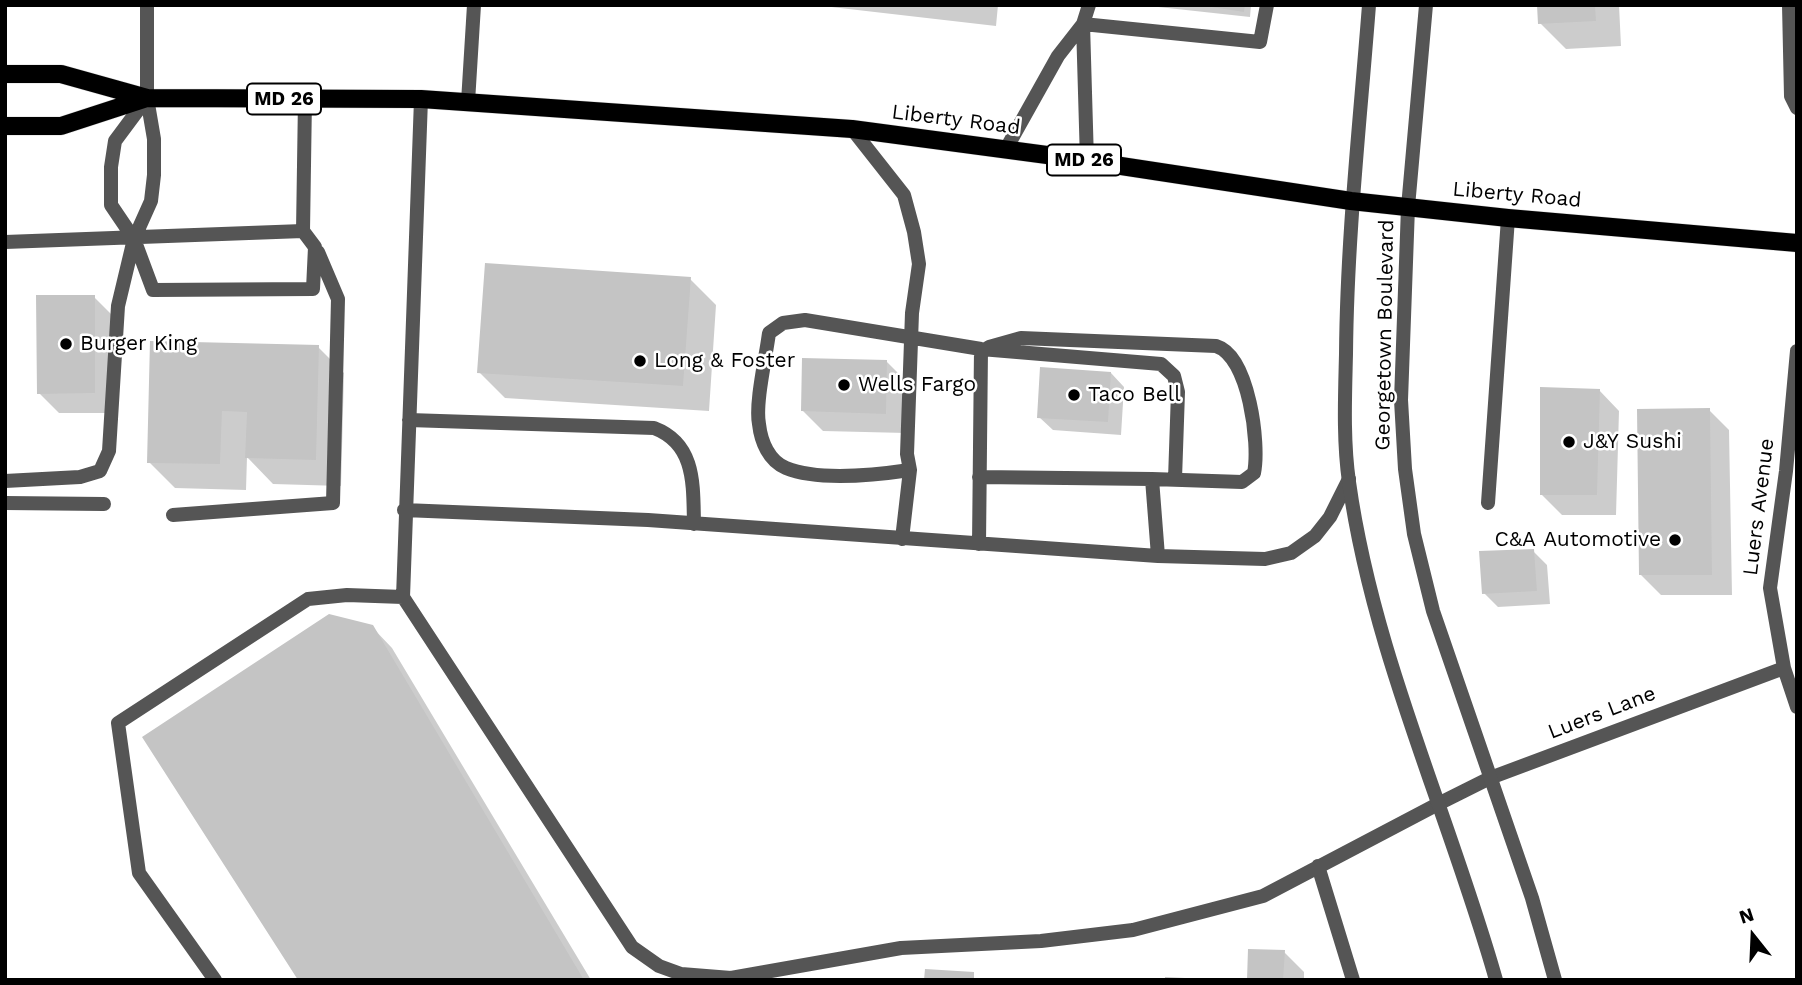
<!DOCTYPE html>
<html>
<head>
<meta charset="utf-8">
<style>
  body { margin:0 }
  #map { position:relative; width:1802px; height:985px; overflow:hidden; background:#fff; font-family:"Work Sans",sans-serif }
  canvas { display:block }
  .frame { position:absolute; inset:0; border:7px solid #000; pointer-events:none }
  .north { position:absolute; left:1718px; top:901px; width:70px; height:70px; -webkit-text-stroke:5px #fff; paint-order:stroke; rotate:342deg; font-size:19px; font-weight:700; line-height:28px; text-align:center; color:#000 }
  .north::after { content:''; display:block; margin:auto; width:24px; height:32px; background:#000; clip-path:polygon(50% 0,100% 100%,50% 72%,0 100%) }
</style>
</head>
<body>
<div id="map">
<canvas width="1802" height="985"></canvas>
<div class="frame"></div>
<div class="north">N</div>
</div>
<script>
const c = document.querySelector('canvas').getContext('2d');
c.lineJoin = 'round';
function fillPath(path, color) { c.fillStyle = color; c.fill(path, 'evenodd'); }
function stroke(path, color, width, dash) { c.strokeStyle = color; c.lineWidth = width; c.lineCap = dash ? 'butt' : 'round'; c.setLineDash(dash || []); c.stroke(path); }
function label(font, color, halo, rows, align = 'center') {
  c.font = font + ' "Work Sans",sans-serif'; c.lineWidth = 5; c.setLineDash([]); c.textBaseline = 'middle'; c.strokeStyle = halo; c.fillStyle = color; for (const [text, x, y, turn = 0] of rows) {
    c.save(); c.translate(x, y); c.rotate((+turn || 0) * Math.PI / 180); c.textAlign = isNaN(turn) ? turn : align; if (halo) c.strokeText(text, 0, 0); c.fillText(text, 0, 0); c.restore();
  }
}
const shadow = new Path2D(`
  M 814,5 L 998,5 L 996,26 Z
  M 1140,5 L 1251,5 L 1250,17 Z
  M 1539,5 L 1619,5 L 1621,46 L 1566,49 L 1540,23 Z
  M 690,279 L 716,305 L 709,411 L 505,398 L 479,372 Z
  M 94,297 L 114,317 L 115,413 L 59,413 L 39,393 Z
  M 152,343 L 318,347 L 344,373 L 341,486 L 273,484 L 247,457 L 246,490 L 175,488 L 149,462 Z
  M 887,362 L 907,382 L 906,433 L 823,431 L 802,410 Z
  M 1111,373 L 1124,387 L 1121,435 L 1053,430 L 1039,417 Z
  M 1599,390 L 1619,411 L 1616,515 L 1562,515 L 1541,494 Z
  M 1709,410 L 1729,430 L 1732,595 L 1661,595 L 1640,574 Z
  M 1533,551 L 1547,565 L 1550,604 L 1498,607 L 1484,593 Z
  M 372,627 L 392,648 L 591,980 L 300,980 Z
  M 1284,952 L 1304,972 L 1304,980 L 1248,980 Z`);
const building = new Path2D(`
  M 1198,5 L 1245,5 L 1244,12 Z
  M 1537,5 L 1595,5 L 1596,21 L 1538,24 Z
  M 485,263 L 691,277 L 683,386 L 477,373 Z
  M 36,295 L 95,295 L 95,393 L 37,394 Z
  M 150,341 L 319,345 L 316,460 L 245,458 L 247,412 L 222,411 L 220,464 L 147,463 Z
  M 802,358 L 887,360 L 886,414 L 801,411 Z
  M 1040,367 L 1111,372 L 1108,422 L 1037,418 Z
  M 1540,387 L 1600,389 L 1597,495 L 1540,495 Z
  M 1710,408 L 1712,575 L 1639,575 L 1637,409 Z
  M 1534,549 L 1537,591 L 1482,594 L 1479,551 Z
  M 329,614 L 373,625 L 584,980 L 298,980 L 142,737 Z
  M 1248,949 L 1285,950 L 1283,980 L 1247,980 Z
  M 925,969 L 974,972 L 974,980 L 924,980 Z
  M 1165,977 L 1185,978 L 1185,980 L 1165,980 Z`);
const service = new Path2D(`
  M 1789,5 L 1791,96 L 1797,108
  M 1083,24 L 1260,42 L 1267,5
  M 147,98 L 115,141 L 111,167 L 111,205 L 134,239 L 153,290 L 313,289 L 315,247 L 303,231
  M 468,102 L 474,5
  M 852,129 L 904,195 L 914,232 L 919,264 L 912,313 L 907,454 L 910,470 L 902,539
  M 1006,149 L 1058,56 L 1083,24
  M 1087,161 L 1083,24 L 1089,5
  M 5,242 L 303,231 L 305,99
  M 989,347 L 1021,338 L 1216,346 C 1249,356 1260,444 1254,473 L 1242,482 L 1152,479 L 1158,556
  M 409,420 L 654,428 C 696,444 693,485 694,524
  M 910,470 C 876,475 818,481 786,468 C 769,461 761,442 759,424 C 755,403 766,357 769,333 L 783,323 L 805,320 L 981,349 L 1161,364 L 1174,376 L 1178,392 L 1175,479
  M 979,477 L 1152,479
  M 5,481 L 80,477 L 100,471 L 109,451 L 118,306 L 134,239 L 151,201 L 154,175 L 154,139 L 147,98 L 147,5
  M 5,503 L 104,504
  M 1488,503 L 1508,218
  M 404,510 L 648,520 L 1158,556 L 1265,559 L 1291,553 L 1315,536 L 1330,517 L 1349,479
  M 173,515 L 333,503 L 338,299 L 318,252
  M 979,544 L 981,349
  M 403,597 L 632,947 L 659,966 L 681,974 L 731,978 L 901,948 L 1041,941 L 1133,930 L 1263,896 L 1438,804
  M 1318,866 L 1353,980
  M 215,980 L 139,873 L 118,723 L 308,599 L 347,595 L 403,597 L 421,99`);
const minor = new Path2D(`
  M 1797,351 L 1786,471 L 1770,588 L 1784,668 L 1797,707
  M 1438,804 L 1490,778 L 1784,668`);
const tertiary = new Path2D(`
  M 1369,5 C 1360,122 1347,237 1346,354 C 1345,396 1343,440 1349,482 C 1373,654 1449,814 1496,980
  M 1426,5 L 1408,207 L 1401,400 L 1405,469 L 1414,534 L 1433,611 L 1532,898 L 1555,980`);
const primary = new Path2D(`
  M 5,74 L 61,74 L 147,98 L 421,99 L 852,129 L 1062,157 L 1351,201 L 1508,218 L 1797,243
  M 5,126 L 61,126 L 147,98`);
const markers = [
  [66,344,7,"#000"],
  [640,361,7,"#000"],
  [844,385,7,"#000"],
  [1074,395,7,"#000"],
  [1569,442,7,"#000"],
  [1675,540,7,"#000"]
];
const shields = [
  [284,99,74],
  [1084,160,74]
];
const shieldNames = [
  ["MD 26",284,99],
  ["MD 26",1084,160]
];
const streetNames = [
  ["Liberty Road",956,120,7],
  ["Liberty Road",1517,195,5],
  ["Georgetown Boulevard",1385,335,-89],
  ["Luers Avenue",1759,507,-83],
  ["Luers Lane",1602,713,-21]
];
const poiNames = [
  ["Burger King",80,344],
  ["Long & Foster",654,361],
  ["Wells Fargo",858,385],
  ["Taco Bell",1088,395],
  ["J&Y Sushi",1583,442],
  ["C&A Automotive",1661,540,"right"]
];
fillPath(shadow, '#0003');
fillPath(building, '#c4c4c4');
stroke(primary, '#dbdbdb', 19);
stroke(service, '#555', 14);
stroke(minor, '#555', 14);
stroke(tertiary, '#555', 14);
stroke(primary, '#000', 18);
for (const [x, y, r, color] of markers) { const dot = new Path2D(); dot.arc(x, y, r, 0, 2 * Math.PI); c.fillStyle = color; c.fill(dot); stroke(dot, '#fff', 2.5); }
for (const [x, y, w] of shields) { const box = new Path2D(); box.roundRect(x - w / 2, y - 15.5, w, 31, 5); c.fillStyle = '#fff'; c.fill(box); stroke(box, '#000', 2); }
label('bold 19px', '#000', null, shieldNames);
label('21px', '#000', '#fff', streetNames);
label('21px', '#000', '#fff', poiNames, 'left');
</script>
</body>
</html>
